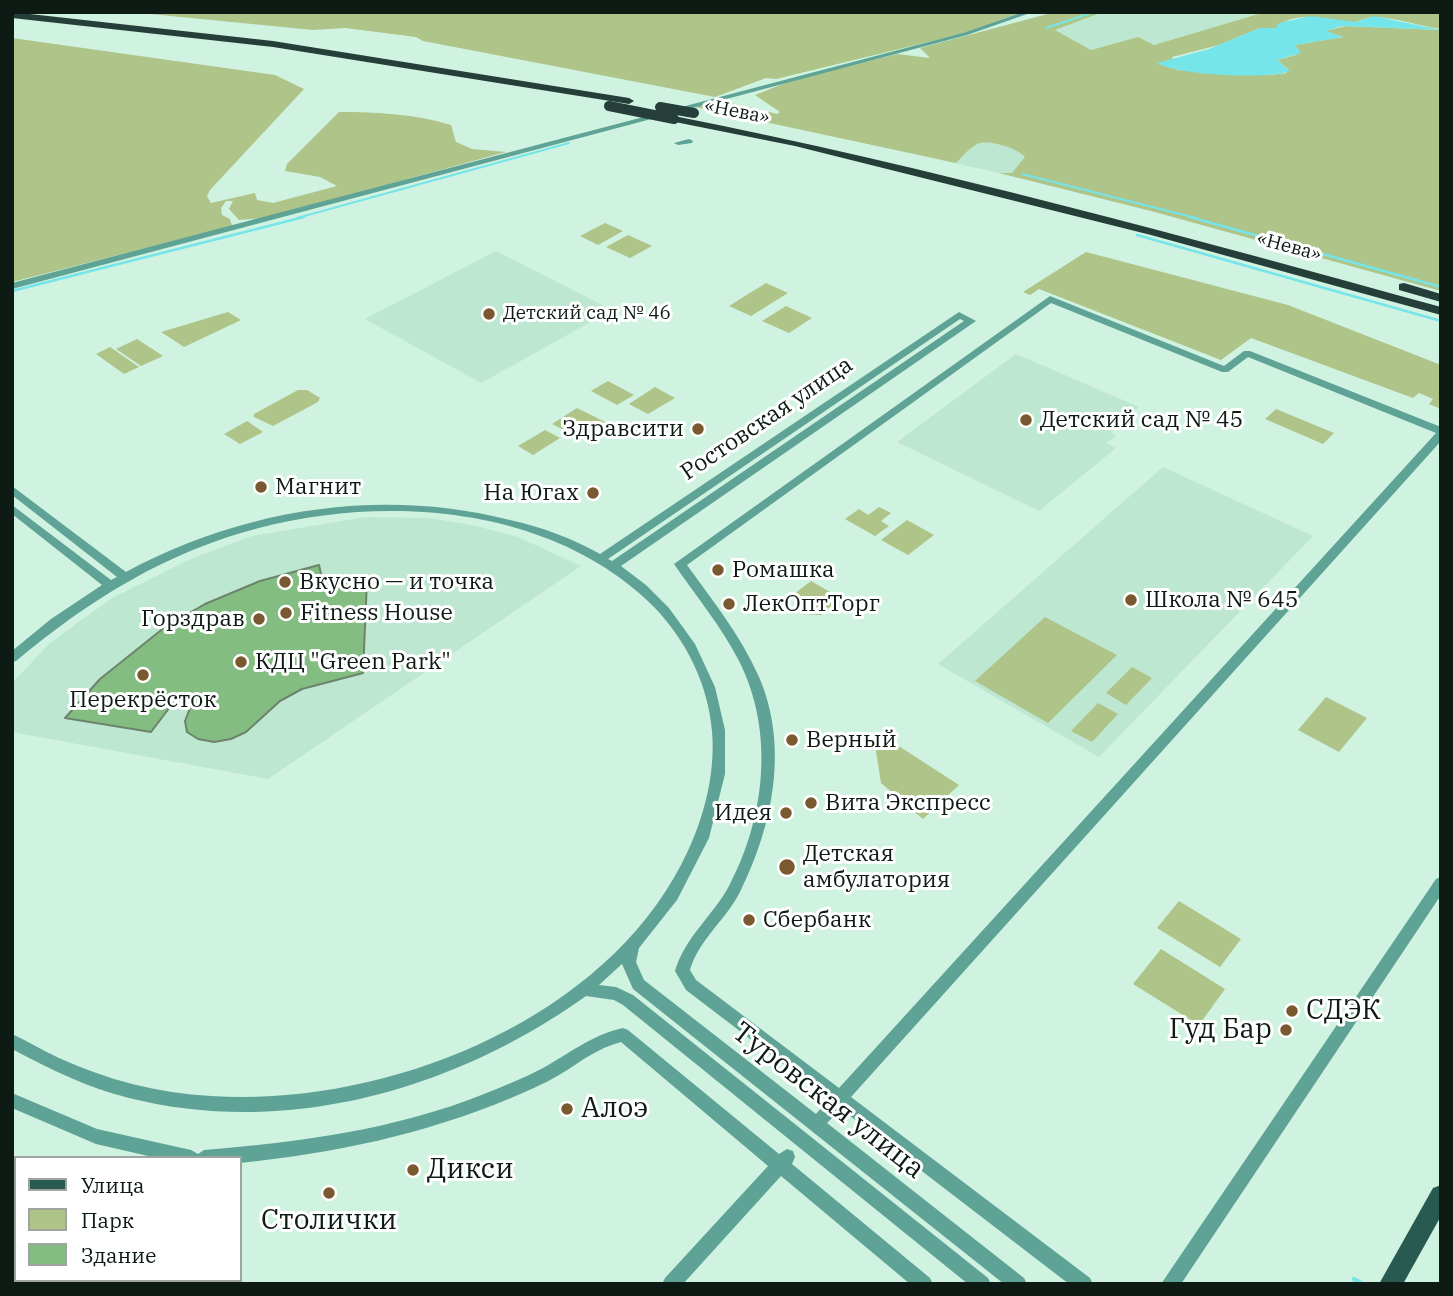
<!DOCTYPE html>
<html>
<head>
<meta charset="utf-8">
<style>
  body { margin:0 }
  #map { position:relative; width:1453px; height:1296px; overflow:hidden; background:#d0f2e0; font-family:"IBM Plex Serif",serif }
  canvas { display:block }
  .frame { position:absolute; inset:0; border:14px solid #0e1b15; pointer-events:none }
  .legend { position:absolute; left:14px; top:1156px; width:228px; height:126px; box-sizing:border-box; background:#fff; border:2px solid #9fa4a1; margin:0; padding:9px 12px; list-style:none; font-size:21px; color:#0e1b15 }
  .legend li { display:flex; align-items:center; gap:14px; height:35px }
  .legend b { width:35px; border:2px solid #9fa4a1 }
</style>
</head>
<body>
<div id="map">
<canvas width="1453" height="1296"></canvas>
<div class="frame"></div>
<ul class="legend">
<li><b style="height:9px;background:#295a51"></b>Улица</li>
<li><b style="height:19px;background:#aec489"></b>Парк</li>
<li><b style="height:19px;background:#84bd82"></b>Здание</li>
</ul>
</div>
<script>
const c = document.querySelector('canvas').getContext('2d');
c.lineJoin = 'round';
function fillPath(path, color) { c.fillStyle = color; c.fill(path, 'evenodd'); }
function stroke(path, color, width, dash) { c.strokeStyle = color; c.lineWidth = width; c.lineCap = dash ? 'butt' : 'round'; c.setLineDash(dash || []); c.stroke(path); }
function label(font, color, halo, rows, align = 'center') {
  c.font = font + ' "IBM Plex Serif",serif'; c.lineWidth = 6; c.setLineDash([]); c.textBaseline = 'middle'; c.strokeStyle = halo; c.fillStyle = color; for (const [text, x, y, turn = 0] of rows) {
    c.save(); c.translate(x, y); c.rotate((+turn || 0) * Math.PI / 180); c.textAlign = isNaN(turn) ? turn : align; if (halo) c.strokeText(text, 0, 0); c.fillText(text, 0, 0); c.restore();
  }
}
const built = new Path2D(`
  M 1103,12 L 1265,12 L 1154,45 L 1137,37 L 1091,50 L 1054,30 Z
  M 944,132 L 1042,138 L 1013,173 L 999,173 L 941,160 Z
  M 496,251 L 612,310 L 481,383 L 365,319 Z
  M 1016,354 L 1139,407 L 1111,432 L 1116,436 L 1106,443 L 1116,448 L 1039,511 L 897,442 Z
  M 1163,467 L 1313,536 L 1099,757 L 938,664 Z
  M 365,517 L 429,518 L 472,525 L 518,537 L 581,566 L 268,779 L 12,732 L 12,683 L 50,643 L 112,598 L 193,558 L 252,536 Z`);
const green = new Path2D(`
  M 130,12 L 1022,12 L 961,34 L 776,79 L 766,78 L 715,97 L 423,41 L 416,37 L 345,28 L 313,30 Z
  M 1055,12 L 1103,12 L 1055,30 L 1091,50 L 1138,37 L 1154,45 L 1265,12 L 1441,12 L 1441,29 C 1419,26 1398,18 1376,17 C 1366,16 1359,23 1350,22 C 1326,19 1295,10 1276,28 L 1260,28 L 1219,45 L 1172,57 L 1177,70 L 1270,75 L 1286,73 L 1288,69 L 1277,60 L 1296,55 L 1298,50 L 1295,45 L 1343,37 L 1325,31 L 1346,26 L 1441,30 L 1441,291 L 1151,211 L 999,173 L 1012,173 L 1025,157 C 1017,148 989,139 977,144 C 969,148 962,157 956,163 L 695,107 L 719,100 L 777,114 L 780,112 L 755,95 L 793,80 L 897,54 L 930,58 L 920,48 Z
  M 12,38 L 275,75 L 304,89 L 210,190 L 207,196 L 211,203 L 255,193 L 257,200 L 273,203 L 337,186 L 320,177 L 285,171 L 287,164 L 339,112 C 377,112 415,114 451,125 L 456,142 L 472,149 L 506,152 L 265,218 L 239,220 L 229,209 L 233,201 L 226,201 L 221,208 L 222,215 L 230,219 L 232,226 L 12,282 Z
  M 605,223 L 623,231 L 598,245 L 580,236 Z
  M 628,235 L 652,246 L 630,258 L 606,247 Z
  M 1086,252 L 1288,305 L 1441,365 L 1441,409 L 1429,404 L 1433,399 L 1419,393 L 1413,398 L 1251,338 L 1221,360 L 1039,289 L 1030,295 L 1023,292 Z
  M 766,283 L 788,293 L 751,316 L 729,306 Z
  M 786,306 L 812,318 L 789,333 L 762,321 Z
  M 228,312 L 241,320 L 184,347 L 161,332 Z
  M 137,339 L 163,356 L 141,366 L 116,349 Z
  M 110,347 L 139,367 L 124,374 L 96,354 Z
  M 608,381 L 634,395 L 617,405 L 591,391 Z
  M 655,387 L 675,398 L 648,414 L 629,404 Z
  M 298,390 L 307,390 L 320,398 L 318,402 L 273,426 L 254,417 L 254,414 Z
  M 577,408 L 605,422 L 580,438 L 552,424 Z
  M 1276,409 L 1334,433 L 1323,444 L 1265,419 Z
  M 247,421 L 263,432 L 240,444 L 224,434 Z
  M 545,430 L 560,438 L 533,455 L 518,446 Z
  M 879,507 L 891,513 L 881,521 L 889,526 L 875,536 L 845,519 L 859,509 L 868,515 Z
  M 907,520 L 934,535 L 908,555 L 881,540 Z
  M 811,581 L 840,598 L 821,615 L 801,614 L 794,594 Z
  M 1045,617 L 1117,655 L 1048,723 L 975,681 Z
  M 1132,667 L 1152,678 L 1126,705 L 1106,693 Z
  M 1326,697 L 1367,718 L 1339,752 L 1298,730 Z
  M 1098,703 L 1118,714 L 1092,742 L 1071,731 Z
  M 894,743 L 959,785 L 923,819 L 881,783 L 875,745 Z
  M 1179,901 L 1241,939 L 1220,967 L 1157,928 Z
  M 1161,949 L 1225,989 L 1199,1025 L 1133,984 Z`);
const water = new Path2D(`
  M 1311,16 L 1356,22 L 1374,16 L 1441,30 L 1342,26 L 1326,31 L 1343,37 L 1295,45 L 1301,53 L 1277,60 L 1290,71 C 1269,80 1175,75 1157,63 L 1209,49 L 1260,28 L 1276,28 L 1279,23 Z`);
const streamFar2 = new Path2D(`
  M 1046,28 L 1094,12
  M 1022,174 L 1196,218
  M 297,218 L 569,143`);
const streamFar1 = new Path2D(`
  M 1190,217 L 1441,287
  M 1137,235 L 1441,321
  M 12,291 L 304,217`);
const stream = new Path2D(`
  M 1354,1279 L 1362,1284`);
const building = new Path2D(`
  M 319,565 L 324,587 L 367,580 L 363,673 L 302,689 L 280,701 L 246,732 L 231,739 L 214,742 L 198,739 L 187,732 L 185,721 L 190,708 L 173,703 L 151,732 L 65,718 L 100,679 L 165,627 L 205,604 L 260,581 Z`);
const minor = new Path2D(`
  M 1023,12 L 1033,12 L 967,35 L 12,289 L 12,283 L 963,33 Z
  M 689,139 L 693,141 L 692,143 L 678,145 L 674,143 Z
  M 1050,296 L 1224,366 L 1244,351 L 1250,351 L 1441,427 L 1441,441 L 851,1097 L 1090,1278 L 1093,1284 L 1069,1284 L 841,1109 L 827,1123 L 1024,1278 L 1027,1284 L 1004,1284 L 633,989 L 622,964 L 599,985 L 616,987 L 633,995 L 988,1278 L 991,1284 L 968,1284 L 623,1005 L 614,1000 L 586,996 C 456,1089 288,1138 129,1098 C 88,1088 50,1069 12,1049 L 12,1034 C 28,1041 43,1051 59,1058 C 107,1080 158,1093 211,1096 C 382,1107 598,1024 681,865 C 702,825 716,777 712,731 C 708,684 686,640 654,607 C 554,507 390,494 259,528 C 166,552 89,600 16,661 L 12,662 L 12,651 L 51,619 L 102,585 L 12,514 L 12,505 L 111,580 L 117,577 L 12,495 L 12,486 L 126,572 C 242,509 381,487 510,520 C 541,527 572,538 600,554 L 959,312 L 976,321 L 621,566 L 646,585 L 669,608 L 695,644 L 715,687 L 725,730 L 725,774 L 709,838 L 677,900 L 639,948 L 636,962 L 644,980 L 816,1114 L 829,1099 L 686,990 L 675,971 C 685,937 712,917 729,886 C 765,818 775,732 739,661 C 721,626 696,596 674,564 ZM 1051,303 L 1222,372 L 1228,372 L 1248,357 L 1436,433 L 839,1088 L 696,980 L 690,970 C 699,939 727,919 741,890 C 773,825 789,746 759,677 C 741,636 713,601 687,565 ZM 960,319 L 964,321 L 612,561 L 608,559 Z
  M 1441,877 L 1441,895 L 1181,1284 L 1161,1284 L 1436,879 Z
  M 623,1028 L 628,1030 L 779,1154 L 787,1149 L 793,1151 L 795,1157 L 792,1164 L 930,1278 L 933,1284 L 910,1284 L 781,1176 L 683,1284 L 662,1284 L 665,1278 L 768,1166 L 621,1042 C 597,1048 579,1063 559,1075 C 544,1084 527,1091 511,1098 C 422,1135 335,1153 240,1163 L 240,1158 L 157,1158 L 96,1144 L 12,1108 L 12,1093 L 97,1129 L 191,1150 L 198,1154 L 204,1150 C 300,1142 394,1130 484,1094 C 504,1086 524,1078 543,1068 C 570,1053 592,1035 623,1028 Z`);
const major = new Path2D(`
  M 1441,1185 L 1441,1216 L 1403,1284 L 1379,1284 L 1433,1188 Z`);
const highway = new Path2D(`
  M 12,12 L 273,41 L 629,98 L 634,101 L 629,104 L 273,47 L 12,18 Z
  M 674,116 C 932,167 1187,237 1441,307 L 1441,315 L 1151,235 L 795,146 L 670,121 L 670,117 Z
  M 1404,283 L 1441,294 L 1441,302 L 1399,290 L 1399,284 Z`);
const highwayBridge = new Path2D(`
  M 609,106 L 674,119
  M 660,107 L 694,113`);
const markers = [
  [489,314,7,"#7a5830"],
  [1026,420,7,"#7a5830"],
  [698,429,7,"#7a5830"],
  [261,487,7,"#7a5830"],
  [593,493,7,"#7a5830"],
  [718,570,7,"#7a5830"],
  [285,582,7,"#7a5830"],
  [1131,600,7,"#7a5830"],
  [729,604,7,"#7a5830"],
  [286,613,7,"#7a5830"],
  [259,619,7,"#7a5830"],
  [241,662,7,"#7a5830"],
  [143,675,7,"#7a5830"],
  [792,740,7,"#7a5830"],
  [811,803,7,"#7a5830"],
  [786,813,7,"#7a5830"],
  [787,867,9,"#7a5830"],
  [749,920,7,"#7a5830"],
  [1292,1011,7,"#7a5830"],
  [1286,1030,7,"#7a5830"],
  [567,1109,7,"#7a5830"],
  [413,1170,7,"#7a5830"],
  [329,1193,7,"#7a5830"]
];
const farStreetnames = [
  ["«Нева»",737,112,11],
  ["«Нева»",1289,247,15]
];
const farPoinames = [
  ["Детский сад № 46",503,314]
];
const streetNames = [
  ["Ростовская улица",767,419,-34]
];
const poiNames = [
  ["Детский сад № 45",1040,420],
  ["Здравсити",684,429,"right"],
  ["Магнит",275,487],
  ["На Югах",579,493,"right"],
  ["Ромашка",732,570],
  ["Вкусно — и точка",299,582],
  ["Школа № 645",1145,600],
  ["ЛекОптТорг",743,604],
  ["Fitness House",300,613],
  ["Горздрав",245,619,"right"],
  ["КДЦ \"Green Park\"",255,662],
  ["Перекрёсток",143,700,"center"],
  ["Верный",806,740],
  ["Вита Экспресс",825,803],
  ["Идея",772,813,"right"],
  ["Детская",803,854],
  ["амбулатория",803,880],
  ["Сбербанк",763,920]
];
const nearPoinames = [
  ["СДЭК",1306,1011],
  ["Гуд Бар",1272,1030,"right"],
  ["Алоэ",581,1109],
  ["Дикси",427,1170],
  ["Столички",329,1221,"center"]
];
const nearStreetnames = [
  ["Туровская улица",828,1101,38]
];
fillPath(built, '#bde7d1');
fillPath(green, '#aec489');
fillPath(water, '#75e5e9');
stroke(streamFar2, '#75e5e9', 2);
stroke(streamFar1, '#75e5e9', 2.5);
stroke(stream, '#75e5e9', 4.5);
fillPath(building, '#84bd82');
stroke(building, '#6d836c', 2);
fillPath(minor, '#5ea396');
fillPath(major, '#295a51');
fillPath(highway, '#253e39');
stroke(highwayBridge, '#253e39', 10);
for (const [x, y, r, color] of markers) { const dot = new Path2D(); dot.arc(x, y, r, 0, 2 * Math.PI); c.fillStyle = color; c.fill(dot); stroke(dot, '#fff', 2.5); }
label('19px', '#0e1b15', '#fff', farStreetnames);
label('19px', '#0e1b15', '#fff', farPoinames, 'left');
label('23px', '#0e1b15', '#fff', streetNames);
label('23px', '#0e1b15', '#fff', poiNames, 'left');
label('28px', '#0e1b15', '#fff', nearPoinames, 'left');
label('28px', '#0e1b15', '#fff', nearStreetnames);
</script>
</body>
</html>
